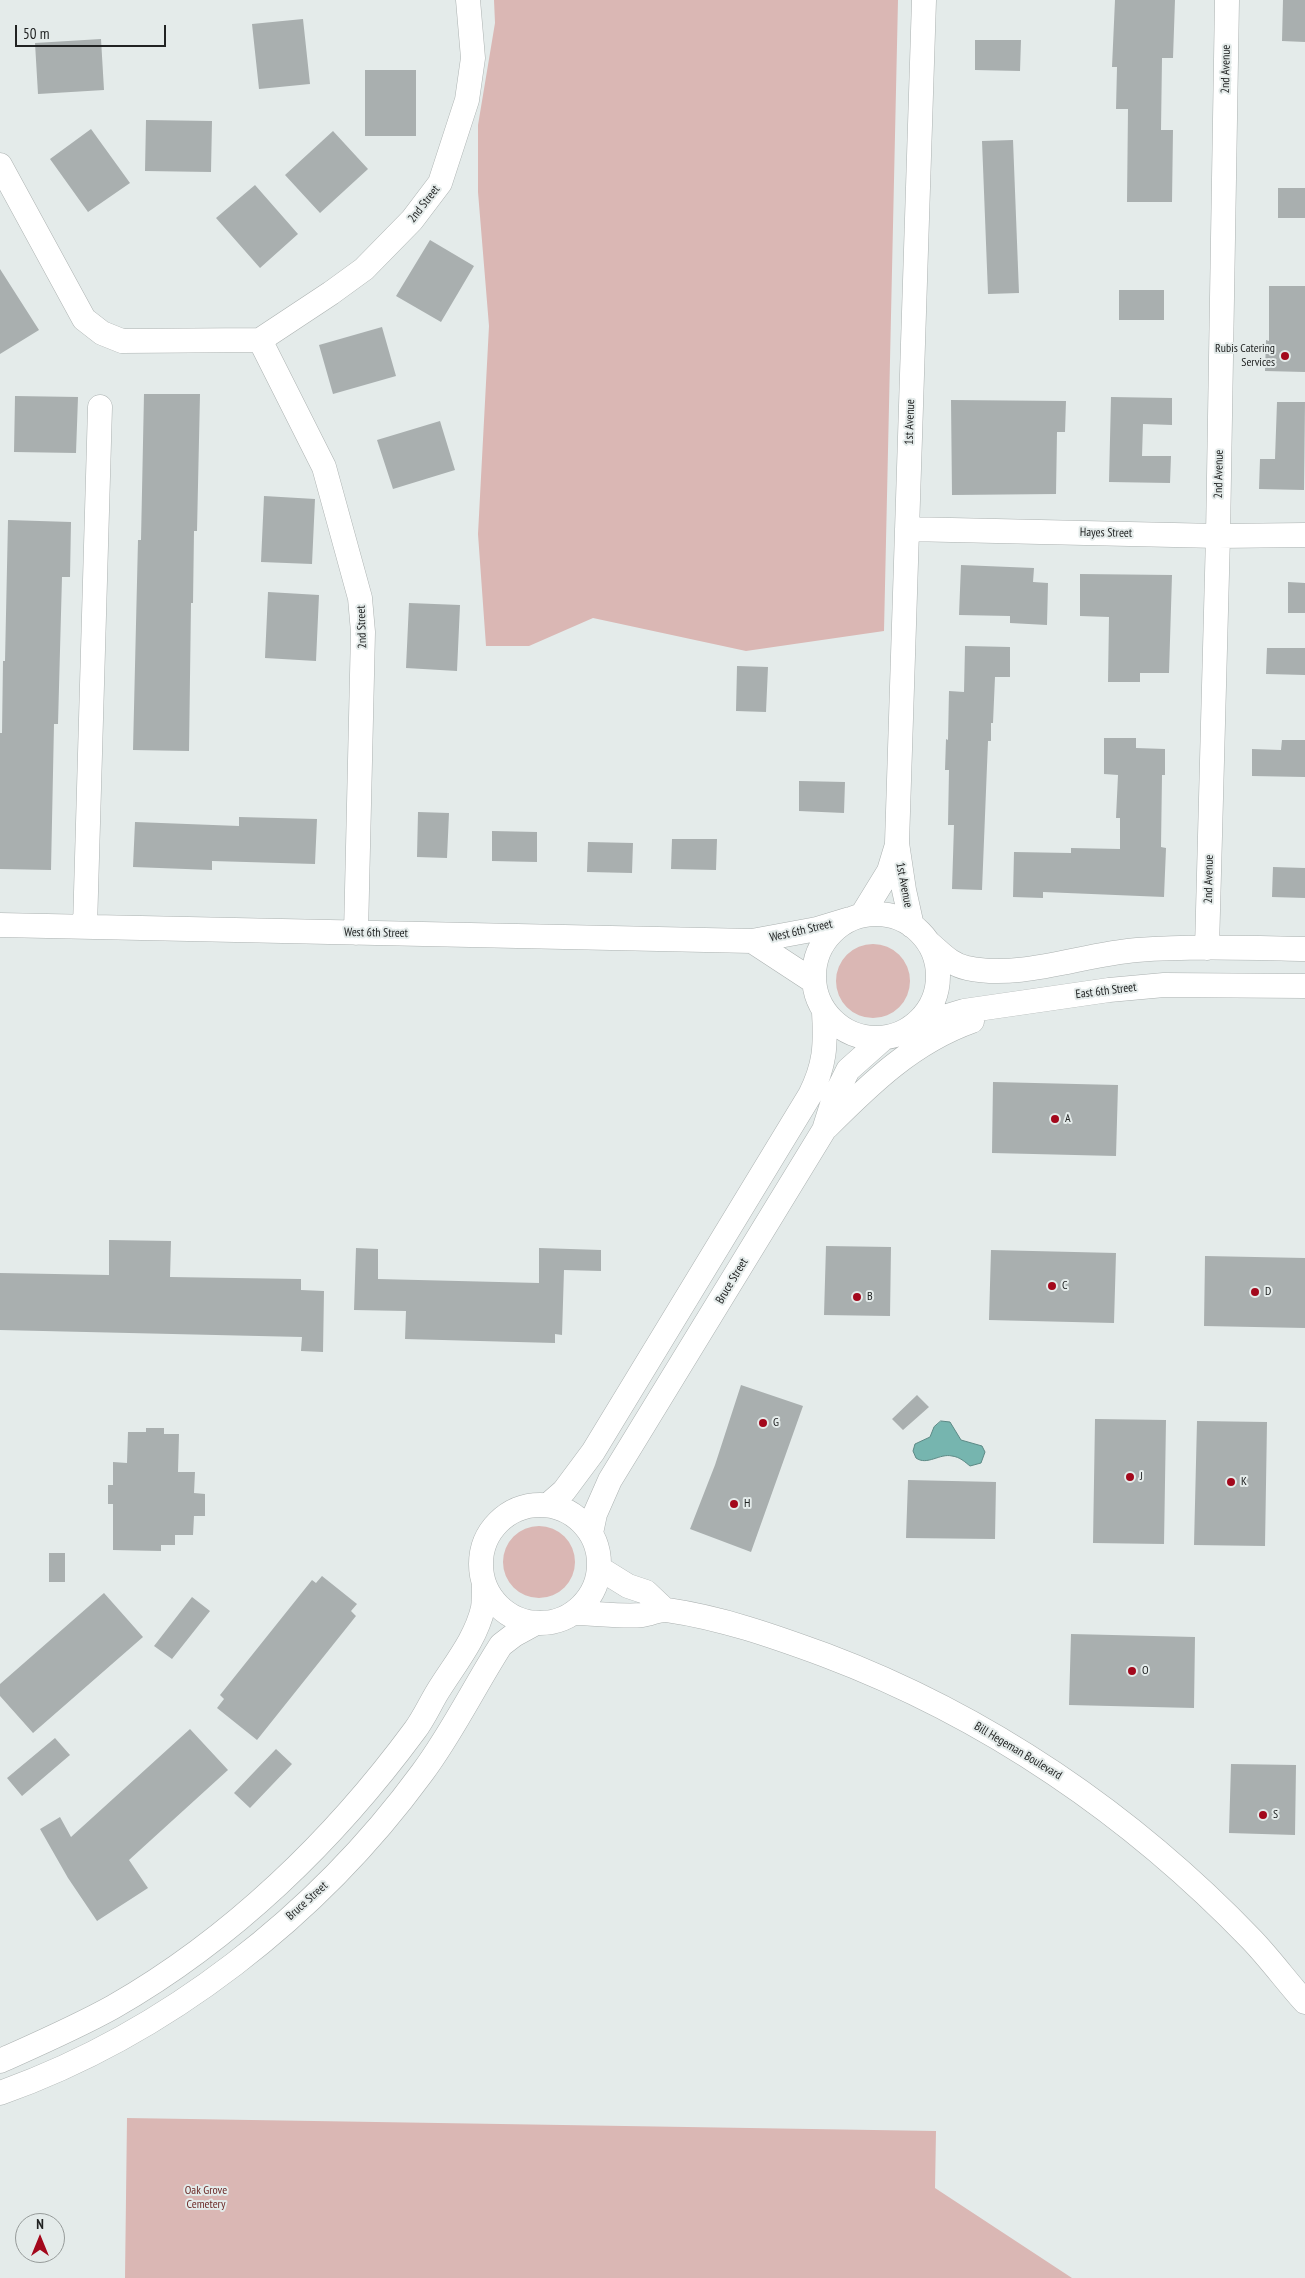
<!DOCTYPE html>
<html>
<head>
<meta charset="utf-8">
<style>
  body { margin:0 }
  #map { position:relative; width:1305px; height:2278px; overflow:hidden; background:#e4ebea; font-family:"PT Sans Narrow",sans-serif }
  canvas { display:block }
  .north { position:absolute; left:15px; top:2213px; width:50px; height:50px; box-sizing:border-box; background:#e4ebea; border:1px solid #969b9a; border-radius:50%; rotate:0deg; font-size:14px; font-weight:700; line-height:20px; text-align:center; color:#212323 }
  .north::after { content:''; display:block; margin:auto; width:18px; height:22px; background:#a3081c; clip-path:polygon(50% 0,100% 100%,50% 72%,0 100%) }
  .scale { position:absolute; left:15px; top:25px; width:151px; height:22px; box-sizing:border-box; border:2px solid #212323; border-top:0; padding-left:6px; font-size:15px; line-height:18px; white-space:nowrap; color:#212323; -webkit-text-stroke:4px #e4ebea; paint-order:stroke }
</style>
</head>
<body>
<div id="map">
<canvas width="1305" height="2278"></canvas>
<div class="north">N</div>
<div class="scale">50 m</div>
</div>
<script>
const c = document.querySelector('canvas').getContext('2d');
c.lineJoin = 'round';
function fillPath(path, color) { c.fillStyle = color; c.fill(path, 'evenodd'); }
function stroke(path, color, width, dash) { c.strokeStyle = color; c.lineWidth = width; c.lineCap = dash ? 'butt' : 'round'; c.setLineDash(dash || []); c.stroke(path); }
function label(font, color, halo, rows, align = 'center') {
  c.font = font + ' "PT Sans Narrow",sans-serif'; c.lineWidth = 4; c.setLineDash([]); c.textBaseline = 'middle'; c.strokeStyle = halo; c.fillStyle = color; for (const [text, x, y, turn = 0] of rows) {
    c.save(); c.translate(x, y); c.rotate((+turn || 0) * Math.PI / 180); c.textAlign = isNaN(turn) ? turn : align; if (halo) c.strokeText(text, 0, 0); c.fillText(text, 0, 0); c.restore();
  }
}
const green = new Path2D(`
  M 494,0 L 898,0 L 884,631 L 746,651 L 593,618 L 529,646 L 486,646 L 478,534 L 489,326 L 478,192 L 478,125 L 495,23 Z
  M836 981a37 37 0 1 1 74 0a37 37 0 1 1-74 0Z
  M503 1562a36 36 0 1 1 72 0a36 36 0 1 1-72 0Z
  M 127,2118 L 936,2131 L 935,2188 L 1072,2278 L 125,2278 Z`);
const water = new Path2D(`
  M 941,1421 L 950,1422 L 961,1440 L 982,1446 L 985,1452 L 981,1463 L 970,1466 C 965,1462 960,1457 952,1456 C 940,1453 927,1466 916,1458 L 913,1451 L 915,1444 L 930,1437 L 934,1427 Z`);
const building = new Path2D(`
  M 1115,0 L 1175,0 L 1173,58 L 1162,58 L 1161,130 L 1173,130 L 1172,202 L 1127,202 L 1128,109 L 1116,109 L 1117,67 L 1112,67 Z
  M 1283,0 L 1305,0 L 1305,42 L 1282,41 Z
  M 303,19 L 310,84 L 259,89 L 252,24 Z
  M 101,39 L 104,90 L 38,94 L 35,43 Z
  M 975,40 L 1021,40 L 1020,71 L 975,70 Z
  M 365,70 L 416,70 L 416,136 L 365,136 Z
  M 146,120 L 212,121 L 211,172 L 145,171 Z
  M 91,129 L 130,183 L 88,212 L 50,159 Z
  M 333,131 L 368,169 L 320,213 L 285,175 Z
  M 1013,140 L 1019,293 L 988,294 L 982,141 Z
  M 255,185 L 298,234 L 260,268 L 216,218 Z
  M 1278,188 L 1305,188 L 1305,218 L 1278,218 Z
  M 430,240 L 474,266 L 441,322 L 396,296 Z
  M 0,269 L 39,330 L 0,354 Z
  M 1269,286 L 1305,286 L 1305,372 L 1265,371 L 1266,340 L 1269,341 Z
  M 1119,290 L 1164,290 L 1164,320 L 1119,320 Z
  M 382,327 L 396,376 L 333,394 L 319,345 Z
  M 144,394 L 200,394 L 197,531 L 194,531 L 193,603 L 191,603 L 189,751 L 133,750 L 138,540 L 141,540 Z
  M 15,396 L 78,397 L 76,453 L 14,452 Z
  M 1111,397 L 1172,398 L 1172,425 L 1143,424 L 1142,456 L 1171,456 L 1170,483 L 1109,482 Z
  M 951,400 L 1066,401 L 1065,432 L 1057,432 L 1056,494 L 952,495 Z
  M 1277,402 L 1305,402 L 1304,490 L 1259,489 L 1260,459 L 1275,459 Z
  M 440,421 L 455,470 L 393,489 L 377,440 Z
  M 264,496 L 315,499 L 312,564 L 261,562 Z
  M 8,520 L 71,522 L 70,577 L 62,577 L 58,724 L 54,724 L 51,870 L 0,869 L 0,733 L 2,733 L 3,661 L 5,661 Z
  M 961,565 L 1034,568 L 1033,582 L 1048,583 L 1047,625 L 1010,623 L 1010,616 L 959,615 Z
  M 1080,574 L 1172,575 L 1169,673 L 1140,673 L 1140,682 L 1108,682 L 1109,617 L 1080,616 Z
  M 1288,582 L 1305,583 L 1305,613 L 1288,613 Z
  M 268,592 L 319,595 L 316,661 L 265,658 Z
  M 409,603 L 460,605 L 457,671 L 406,668 Z
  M 965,646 L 1010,647 L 1010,677 L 995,677 L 993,723 L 991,723 L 991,741 L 988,741 L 982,890 L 952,889 L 954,825 L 948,825 L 949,770 L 945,770 L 946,739 L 948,740 L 949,691 L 964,692 Z
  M 1267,648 L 1305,648 L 1305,675 L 1266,674 Z
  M 737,666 L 768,667 L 766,712 L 736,711 Z
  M 1104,738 L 1136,738 L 1136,748 L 1165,749 L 1165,775 L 1162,775 L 1161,847 L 1166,848 L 1164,897 L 1043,892 L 1043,898 L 1013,897 L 1014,852 L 1071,853 L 1071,848 L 1120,849 L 1120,818 L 1116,818 L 1118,775 L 1104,774 Z
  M 1282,740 L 1305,740 L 1305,777 L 1252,776 L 1252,749 L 1281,750 Z
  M 799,781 L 845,782 L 844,813 L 799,811 Z
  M 418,812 L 449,813 L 447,858 L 417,857 Z
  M 239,817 L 317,819 L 315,864 L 212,861 L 212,870 L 133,867 L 135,822 L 239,826 Z
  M 492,831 L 537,832 L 537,862 L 492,861 Z
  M 672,839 L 717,839 L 716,870 L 671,869 Z
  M 588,842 L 633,843 L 632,873 L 587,872 Z
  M 1273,867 L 1305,868 L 1305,898 L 1272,897 Z
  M 993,1082 L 1118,1085 L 1116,1156 L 992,1153 Z
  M 109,1240 L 171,1241 L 170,1277 L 301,1279 L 301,1290 L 324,1291 L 323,1352 L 301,1351 L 302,1337 L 0,1330 L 0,1273 L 109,1275 Z
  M 826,1246 L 891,1247 L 890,1316 L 824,1315 Z
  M 356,1248 L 378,1249 L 378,1279 L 539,1283 L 539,1248 L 601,1250 L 601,1271 L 564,1270 L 562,1335 L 555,1334 L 555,1343 L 405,1339 L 406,1311 L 354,1310 Z
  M 991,1250 L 1116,1253 L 1114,1323 L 989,1320 Z
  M 1205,1256 L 1305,1258 L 1305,1328 L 1204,1326 Z
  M 741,1385 L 803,1406 L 751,1552 L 690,1529 L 715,1465 Z
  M 917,1395 L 929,1407 L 903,1430 L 892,1419 Z
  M 1095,1419 L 1166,1420 L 1164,1544 L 1093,1543 Z
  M 1197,1421 L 1267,1422 L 1265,1546 L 1194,1545 Z
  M 146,1428 L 164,1428 L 164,1434 L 179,1434 L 178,1472 L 195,1472 L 194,1493 L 205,1494 L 205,1516 L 194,1516 L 193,1535 L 175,1535 L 175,1545 L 161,1545 L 161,1551 L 113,1550 L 113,1504 L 108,1504 L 108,1485 L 113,1485 L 113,1462 L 127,1463 L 128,1432 L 146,1432 Z
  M 908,1480 L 996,1482 L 995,1539 L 906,1538 Z
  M 49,1553 L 65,1553 L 65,1582 L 49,1582 Z
  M 322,1576 L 357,1604 L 351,1611 L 356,1616 L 257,1740 L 217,1708 L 224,1699 L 220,1695 L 312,1580 L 316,1583 Z
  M 104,1593 L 143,1637 L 33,1733 L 0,1696 L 0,1684 Z
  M 192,1597 L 210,1611 L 172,1659 L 154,1646 Z
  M 1071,1634 L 1195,1637 L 1194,1708 L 1069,1705 Z
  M 190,1729 L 228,1770 L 129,1860 L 148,1888 L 97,1921 L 68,1878 L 40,1829 L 60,1817 L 71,1837 Z
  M 55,1738 L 70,1755 L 22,1796 L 7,1778 Z
  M 276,1749 L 292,1764 L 250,1808 L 234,1793 Z
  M 1231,1764 L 1296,1765 L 1295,1835 L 1229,1833 Z`);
const minor = new Path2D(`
  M 0,165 L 84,319 L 102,333 L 122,341 L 260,340 L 331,293 L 364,269 L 412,220 L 440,183 L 467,100 L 473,58 L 468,0
  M 260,340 L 324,467 L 360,598 L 363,632 L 356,933
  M 907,529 L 1218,536 L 1305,535
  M814 976a62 62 0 1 1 124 0a62 62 0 1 1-124 0Z
  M 862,915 L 889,871 L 896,848
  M 0,925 L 752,941 L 817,929 L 850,919
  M 912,926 L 904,890 L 897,843 L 924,0
  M 85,927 L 100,407
  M 752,941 L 813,981
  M 929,943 C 941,953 951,965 967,968 C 1021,980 1083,954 1137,950 C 1193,946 1249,948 1305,949
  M 1207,948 L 1218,536 L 1227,0
  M 911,1027 L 964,1011 L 1109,990 L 1164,985 L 1305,986
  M 827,1127 C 871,1083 913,1042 972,1021
  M481 1564a59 59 0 1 1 118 0a59 59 0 1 1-118 0Z
  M 548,1505 L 564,1491 L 593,1452 L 810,1095 C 825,1065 826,1046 824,1012
  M 591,1533 L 595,1514 L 610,1480 L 824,1130 L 834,1098 L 848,1070 L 884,1038
  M 599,1568 L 628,1586 L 646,1592 L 664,1609
  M 573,1613 C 594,1613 622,1617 642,1615 C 651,1614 659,1609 667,1610 C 722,1618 773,1636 825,1655 C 987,1716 1132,1815 1252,1940 C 1271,1960 1287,1982 1305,2002
  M 0,2061 C 38,2044 77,2027 113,2007 C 232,1939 334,1840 415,1730 C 424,1718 430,1704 438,1691 C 454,1665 476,1639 483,1608 C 484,1601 484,1592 484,1585
  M 0,2093 C 166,2034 318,1915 422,1773 C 452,1733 474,1687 501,1645 L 514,1635 L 536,1623`);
const markers = [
  [1285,356,5,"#a3081c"],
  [1055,1119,5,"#a3081c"],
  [1052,1286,5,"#a3081c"],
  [1255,1292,5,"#a3081c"],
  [857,1297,5,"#a3081c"],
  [763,1423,5,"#a3081c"],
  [1130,1477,5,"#a3081c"],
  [1231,1482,5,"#a3081c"],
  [734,1504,5,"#a3081c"],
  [1132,1671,5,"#a3081c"],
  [1263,1815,5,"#a3081c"]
];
const streetNames = [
  ["2nd Avenue",1226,69,-89],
  ["2nd Street",424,204,-52],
  ["1st Avenue",910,422,-88],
  ["2nd Avenue",1219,474,-89],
  ["Hayes Street",1106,533,1],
  ["2nd Street",362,627,-92],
  ["2nd Avenue",1209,879,-89],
  ["1st Avenue",904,885,79],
  ["West 6th Street",801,931,-13],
  ["West 6th Street",376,933,1],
  ["East 6th Street",1106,991,-7],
  ["Bruce Street",732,1281,-59],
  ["Bill Hegeman Boulevard",1018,1751,31],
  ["Bruce Street",307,1901,-42]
];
const poiNames = [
  ["Rubis Catering",1275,349,"right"],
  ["Services",1275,363,"right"],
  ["A",1065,1119],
  ["C",1062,1286],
  ["D",1265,1292],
  ["B",867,1297],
  ["G",773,1423],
  ["J",1140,1477],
  ["K",1241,1482],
  ["H",744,1504],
  ["O",1142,1671],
  ["S",1273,1815]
];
const parkNames = [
  ["Oak Grove",206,2191],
  ["Cemetery",206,2205]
];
fillPath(green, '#dab7b4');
fillPath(water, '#76b5af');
stroke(water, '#5c8985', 1);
fillPath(building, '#a9afaf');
stroke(minor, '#abb1b0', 25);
stroke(minor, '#fff', 24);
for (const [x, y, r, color] of markers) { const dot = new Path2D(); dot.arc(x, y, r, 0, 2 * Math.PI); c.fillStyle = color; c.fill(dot); stroke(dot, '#e4ebea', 2); }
label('12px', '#212323', '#e4ebea', streetNames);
label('12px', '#212323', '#e4ebea', poiNames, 'left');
label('12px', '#6c2a27', '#e4ebea', parkNames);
</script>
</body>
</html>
